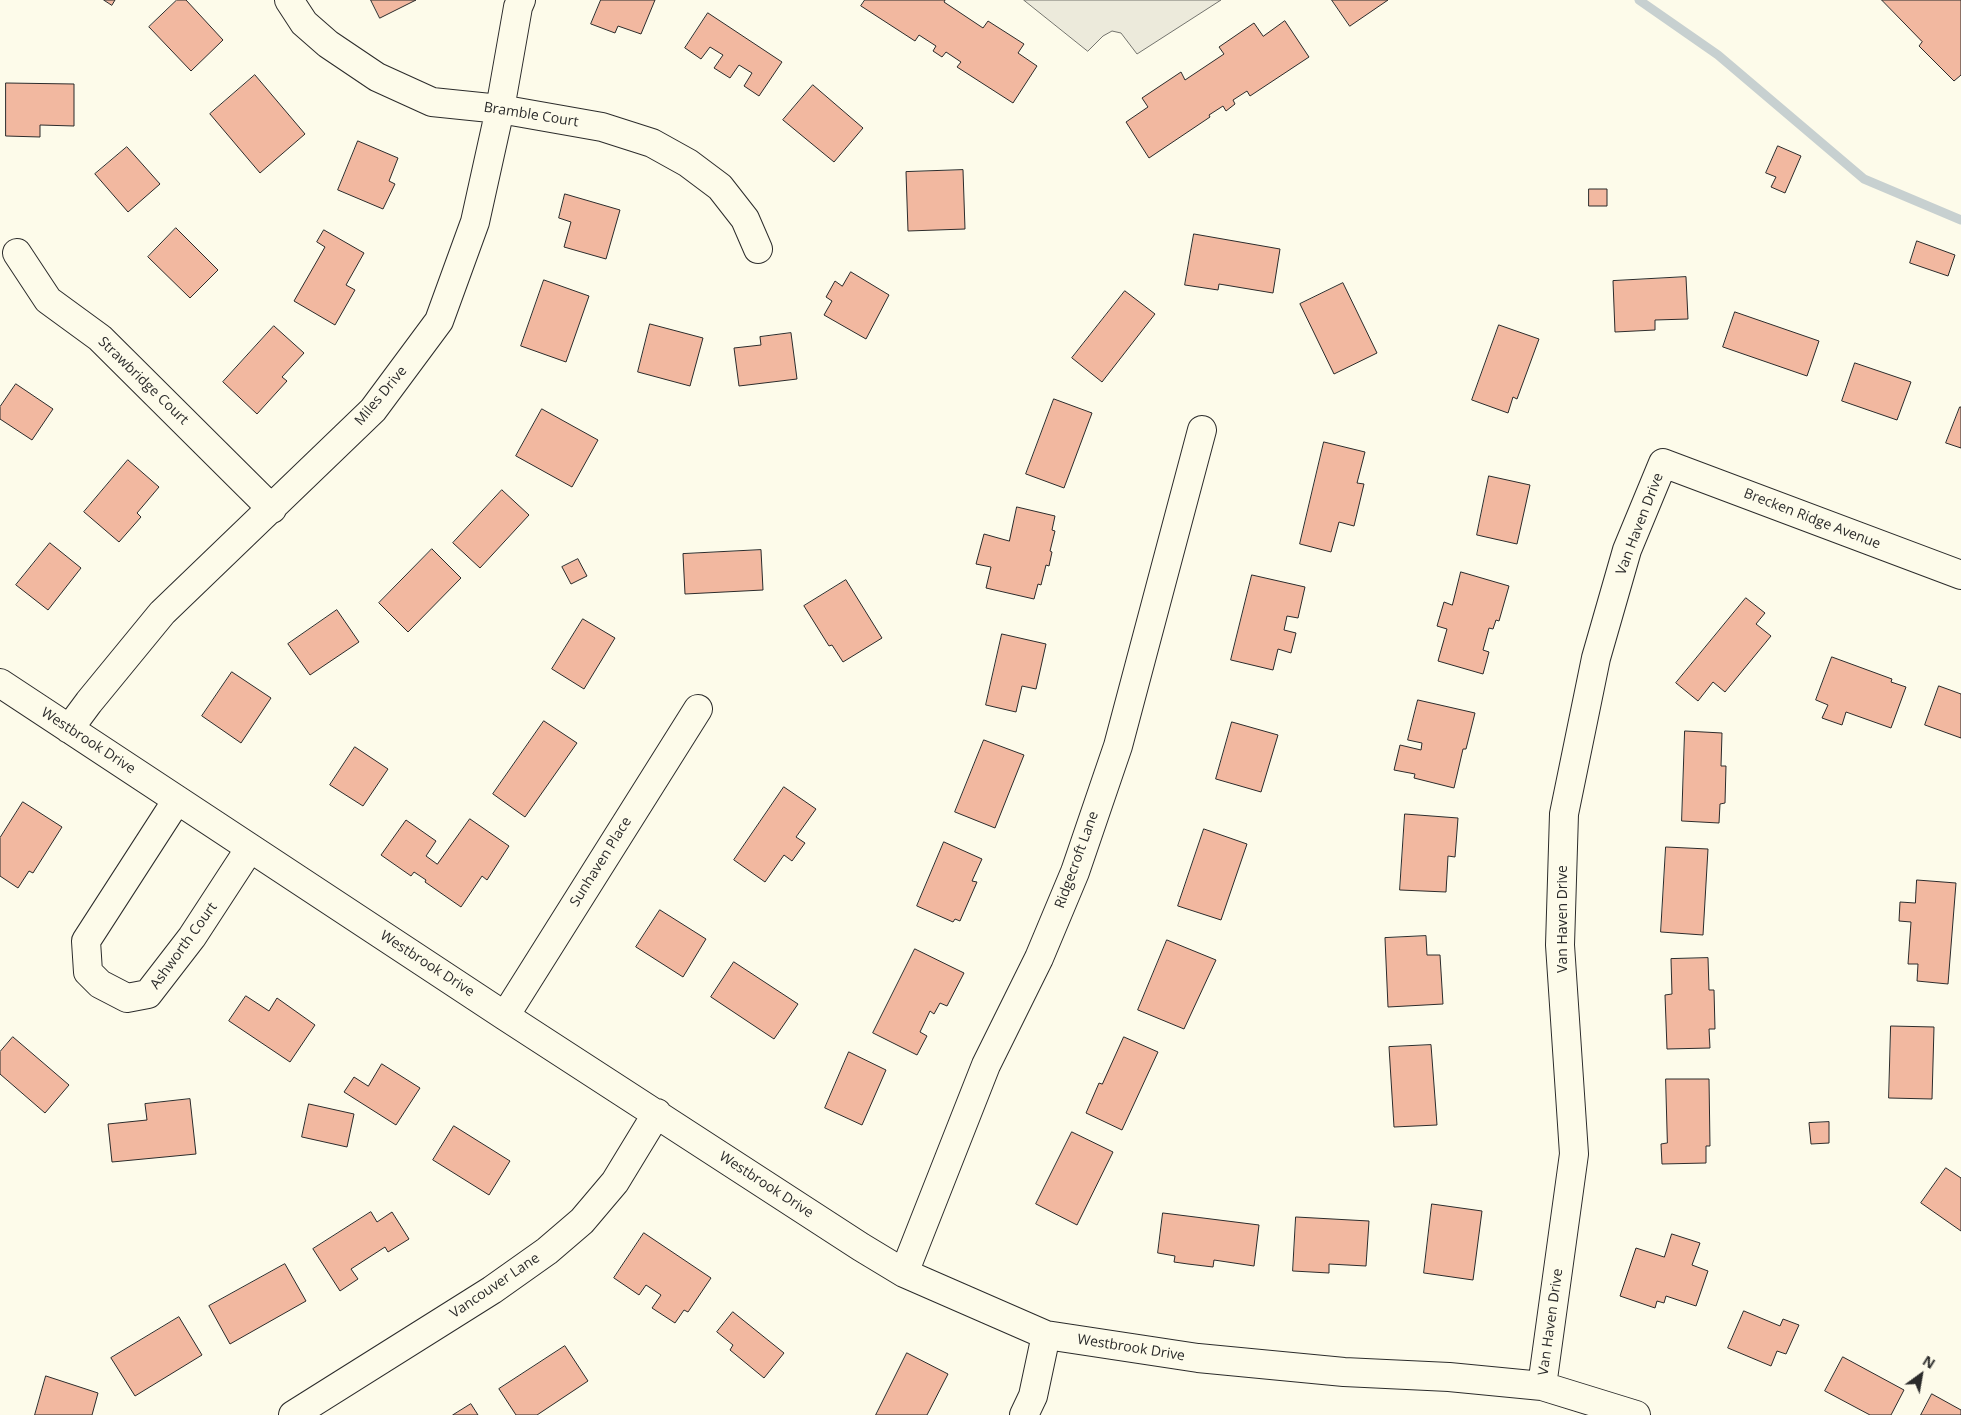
<!DOCTYPE html>
<html>
<head>
<meta charset="utf-8">
<style>
  body { margin:0 }
  #map { position:relative; width:1961px; height:1415px; overflow:hidden; background:#fdfbea; font-family:"Open Sans",sans-serif }
  canvas { display:block }
  .north { position:absolute; left:1896px; top:1350px; width:50px; height:50px; -webkit-text-stroke:4px #fdfbea; paint-order:stroke; rotate:32deg; font-size:14px; font-weight:700; line-height:20px; text-align:center; color:#2b2b2b }
  .north::after { content:''; display:block; margin:auto; width:18px; height:22px; background:#2b2b2b; clip-path:polygon(50% 0,100% 100%,50% 72%,0 100%) }
</style>
</head>
<body>
<div id="map">
<canvas width="1961" height="1415"></canvas>
<div class="north">N</div>
</div>
<script>
const c = document.querySelector('canvas').getContext('2d');
c.lineJoin = 'round';
function fillPath(path, color) { c.fillStyle = color; c.fill(path, 'evenodd'); }
function stroke(path, color, width, dash) { c.strokeStyle = color; c.lineWidth = width; c.lineCap = dash ? 'butt' : 'round'; c.setLineDash(dash || []); c.stroke(path); }
function label(font, color, halo, rows, align = 'center') {
  c.font = font + ' "Open Sans",sans-serif'; c.lineWidth = 4; c.setLineDash([]); c.textBaseline = 'middle'; c.strokeStyle = halo; c.fillStyle = color; for (const [text, x, y, turn = 0] of rows) {
    c.save(); c.translate(x, y); c.rotate((+turn || 0) * Math.PI / 180); c.textAlign = isNaN(turn) ? turn : align; if (halo) c.strokeText(text, 0, 0); c.fillText(text, 0, 0); c.restore();
  }
}
const parking = new Path2D(`
  M 1024,0 L 1221,0 L 1137,54 L 1121,33 L 1112,31 L 1103,36 L 1088,51 Z`);
const stream = new Path2D(`
  M 1639,0 L 1718,55 L 1864,179 L 1961,220`);
const building = new Path2D(`
  M 104,0 L 115,0 L 112,5 Z
  M 177,0 L 186,0 L 223,40 L 191,71 L 149,27 Z
  M 371,0 L 416,0 L 380,18 Z
  M 601,0 L 655,0 L 641,34 L 618,26 L 615,33 L 591,24 Z
  M 865,0 L 945,0 L 944,2 L 983,28 L 988,21 L 1024,44 L 1018,53 L 1037,66 L 1013,103 L 957,67 L 961,62 L 946,52 L 942,57 L 933,51 L 936,46 L 919,35 L 915,41 L 861,6 Z
  M 1332,0 L 1388,0 L 1350,26 Z
  M 1882,0 L 1961,0 L 1961,75 L 1954,81 L 1919,46 L 1922,42 Z
  M 708,13 L 782,62 L 759,96 L 744,86 L 752,73 L 739,65 L 730,78 L 714,68 L 723,55 L 710,47 L 701,59 L 685,48 Z
  M 1285,21 L 1309,57 L 1250,96 L 1247,91 L 1233,100 L 1235,104 L 1226,111 L 1223,106 L 1209,115 L 1210,117 L 1149,158 L 1126,122 L 1148,107 L 1142,98 L 1181,72 L 1185,80 L 1224,54 L 1219,47 L 1254,23 L 1263,36 Z
  M 255,75 L 305,134 L 260,173 L 210,114 Z
  M 6,83 L 74,84 L 74,126 L 40,125 L 40,137 L 6,136 Z
  M 813,85 L 863,128 L 834,162 L 783,120 Z
  M 358,141 L 398,158 L 389,181 L 395,184 L 383,209 L 338,190 Z
  M 1778,146 L 1801,156 L 1785,193 L 1771,187 L 1776,177 L 1766,173 Z
  M 127,147 L 160,184 L 128,212 L 95,174 Z
  M 963,170 L 965,229 L 908,231 L 906,172 Z
  M 1589,189 L 1607,189 L 1607,206 L 1589,206 Z
  M 565,194 L 620,210 L 606,259 L 564,247 L 571,222 L 559,218 Z
  M 176,228 L 218,270 L 190,298 L 148,257 Z
  M 324,230 L 364,253 L 346,285 L 355,290 L 335,325 L 294,301 L 325,247 L 317,242 Z
  M 1194,234 L 1280,249 L 1273,293 L 1219,284 L 1218,290 L 1185,285 Z
  M 1917,241 L 1955,255 L 1948,276 L 1910,263 Z
  M 851,272 L 889,295 L 866,339 L 824,315 L 832,301 L 826,297 L 835,281 L 842,286 Z
  M 1686,277 L 1688,319 L 1655,320 L 1655,330 L 1615,332 L 1613,281 Z
  M 544,280 L 589,296 L 566,362 L 521,346 Z
  M 1343,283 L 1377,353 L 1334,374 L 1300,304 Z
  M 1125,291 L 1155,314 L 1102,382 L 1072,358 Z
  M 1735,312 L 1819,341 L 1807,376 L 1723,347 Z
  M 650,324 L 703,338 L 690,386 L 638,372 Z
  M 1499,325 L 1539,339 L 1517,399 L 1513,397 L 1508,413 L 1472,400 Z
  M 274,326 L 304,353 L 282,377 L 287,381 L 257,414 L 223,382 Z
  M 791,333 L 797,379 L 739,386 L 734,348 L 761,345 L 760,337 Z
  M 1855,363 L 1911,382 L 1897,420 L 1842,401 Z
  M 16,384 L 53,409 L 32,440 L 0,419 L 0,407 Z
  M 1054,399 L 1092,413 L 1064,488 L 1026,474 Z
  M 1960,407 L 1961,407 L 1961,448 L 1946,443 Z
  M 542,409 L 598,440 L 572,487 L 516,456 Z
  M 1324,442 L 1365,452 L 1357,483 L 1364,484 L 1354,526 L 1339,522 L 1331,552 L 1300,544 Z
  M 128,460 L 159,487 L 137,513 L 141,517 L 119,542 L 84,512 Z
  M 1489,476 L 1530,485 L 1517,544 L 1477,535 Z
  M 502,490 L 529,515 L 480,568 L 453,543 Z
  M 1017,507 L 1055,516 L 1052,530 L 1055,531 L 1050,551 L 1052,552 L 1049,566 L 1046,565 L 1041,585 L 1038,584 L 1034,599 L 986,588 L 991,567 L 976,564 L 984,534 L 1009,541 Z
  M 50,543 L 81,568 L 48,610 L 16,585 Z
  M 432,549 L 461,578 L 408,632 L 379,603 Z
  M 761,550 L 763,590 L 685,594 L 683,554 Z
  M 578,559 L 587,576 L 571,584 L 562,567 Z
  M 1461,572 L 1509,586 L 1499,621 L 1496,620 L 1493,629 L 1489,628 L 1483,650 L 1489,652 L 1483,674 L 1438,661 L 1447,629 L 1437,626 L 1444,602 L 1452,605 Z
  M 1252,575 L 1305,587 L 1298,618 L 1287,616 L 1284,630 L 1296,633 L 1291,653 L 1278,649 L 1273,670 L 1231,660 Z
  M 846,580 L 882,638 L 843,662 L 832,645 L 829,646 L 804,606 Z
  M 1746,598 L 1765,613 L 1756,624 L 1771,636 L 1725,692 L 1713,682 L 1698,701 L 1676,683 Z
  M 337,610 L 359,642 L 310,675 L 288,644 Z
  M 583,619 L 615,638 L 584,689 L 552,669 Z
  M 1002,634 L 1046,644 L 1036,689 L 1022,686 L 1016,712 L 986,705 Z
  M 1832,657 L 1892,679 L 1891,682 L 1906,687 L 1891,728 L 1846,712 L 1842,725 L 1822,718 L 1828,705 L 1816,700 Z
  M 232,672 L 271,698 L 241,743 L 202,716 Z
  M 1939,686 L 1961,694 L 1961,738 L 1925,725 Z
  M 1418,700 L 1475,713 L 1466,749 L 1463,749 L 1454,788 L 1414,778 L 1415,774 L 1394,770 L 1400,745 L 1421,750 L 1422,743 L 1408,740 Z
  M 544,721 L 577,743 L 525,817 L 493,794 Z
  M 1232,722 L 1278,735 L 1261,792 L 1216,779 Z
  M 1685,731 L 1722,733 L 1721,766 L 1726,766 L 1725,803 L 1720,804 L 1719,823 L 1682,821 Z
  M 984,740 L 1024,755 L 995,828 L 955,812 Z
  M 355,747 L 388,769 L 363,806 L 330,785 Z
  M 784,787 L 816,809 L 796,837 L 805,843 L 792,861 L 784,855 L 765,882 L 734,860 Z
  M 23,802 L 62,827 L 33,873 L 29,871 L 18,888 L 0,876 L 0,838 Z
  M 1405,814 L 1458,818 L 1455,857 L 1448,856 L 1446,892 L 1400,890 Z
  M 470,819 L 509,846 L 487,880 L 482,876 L 461,907 L 425,882 L 426,880 L 414,872 L 411,876 L 381,855 L 406,820 L 436,841 L 426,856 L 437,864 Z
  M 1204,829 L 1247,844 L 1221,920 L 1178,906 Z
  M 944,842 L 982,859 L 972,881 L 977,882 L 960,921 L 955,919 L 953,922 L 917,906 Z
  M 1666,847 L 1708,849 L 1703,935 L 1661,932 Z
  M 1917,880 L 1956,883 L 1948,984 L 1917,981 L 1918,964 L 1908,964 L 1911,922 L 1899,921 L 1900,902 L 1915,903 Z
  M 660,910 L 706,939 L 683,977 L 636,947 Z
  M 1426,936 L 1427,955 L 1440,955 L 1443,1004 L 1388,1007 L 1385,938 Z
  M 1167,940 L 1216,960 L 1184,1029 L 1138,1010 Z
  M 915,949 L 964,973 L 947,1006 L 940,1003 L 934,1014 L 930,1011 L 920,1032 L 927,1036 L 917,1055 L 873,1033 Z
  M 1708,958 L 1709,990 L 1714,990 L 1715,1029 L 1709,1029 L 1710,1048 L 1667,1049 L 1665,995 L 1672,994 L 1671,959 Z
  M 734,962 L 798,1004 L 774,1039 L 711,997 Z
  M 246,996 L 269,1011 L 277,998 L 315,1025 L 290,1062 L 229,1021 Z
  M 1891,1026 L 1934,1027 L 1932,1099 L 1889,1098 Z
  M 13,1037 L 69,1085 L 45,1113 L 0,1074 L 0,1052 Z
  M 1124,1037 L 1158,1052 L 1122,1130 L 1086,1113 L 1099,1083 L 1102,1084 Z
  M 1431,1045 L 1437,1125 L 1394,1127 L 1389,1047 Z
  M 849,1052 L 886,1070 L 862,1125 L 825,1108 Z
  M 382,1064 L 420,1088 L 396,1125 L 344,1092 L 354,1077 L 368,1086 Z
  M 1666,1079 L 1709,1079 L 1710,1146 L 1706,1146 L 1706,1163 L 1662,1164 L 1661,1144 L 1667,1143 Z
  M 190,1099 L 196,1154 L 112,1162 L 108,1124 L 147,1120 L 145,1104 Z
  M 309,1104 L 354,1114 L 347,1147 L 302,1137 Z
  M 1829,1122 L 1829,1143 L 1811,1144 L 1809,1123 Z
  M 454,1126 L 510,1161 L 489,1195 L 433,1160 Z
  M 1072,1132 L 1113,1152 L 1077,1225 L 1036,1204 Z
  M 1946,1168 L 1961,1178 L 1961,1231 L 1921,1203 Z
  M 1432,1204 L 1482,1211 L 1473,1280 L 1424,1273 Z
  M 371,1212 L 377,1222 L 392,1212 L 409,1239 L 388,1252 L 385,1247 L 351,1269 L 358,1279 L 340,1291 L 313,1249 Z
  M 1163,1213 L 1259,1225 L 1254,1266 L 1214,1260 L 1213,1267 L 1188,1264 L 1174,1262 L 1175,1256 L 1158,1253 Z
  M 1296,1217 L 1369,1221 L 1366,1266 L 1329,1264 L 1329,1273 L 1293,1271 Z
  M 644,1233 L 711,1278 L 688,1312 L 684,1310 L 675,1323 L 652,1308 L 661,1295 L 646,1285 L 639,1295 L 614,1278 Z
  M 1672,1234 L 1700,1243 L 1692,1265 L 1708,1271 L 1696,1306 L 1666,1296 L 1664,1303 L 1657,1301 L 1655,1308 L 1620,1296 L 1636,1248 L 1664,1257 Z
  M 285,1264 L 306,1301 L 230,1344 L 209,1306 Z
  M 1744,1311 L 1780,1326 L 1783,1319 L 1799,1325 L 1786,1354 L 1777,1351 L 1771,1366 L 1728,1348 Z
  M 733,1312 L 784,1353 L 764,1378 L 730,1350 L 733,1345 L 717,1332 Z
  M 179,1317 L 202,1355 L 135,1396 L 111,1358 Z
  M 565,1346 L 588,1381 L 537,1415 L 516,1415 L 499,1389 Z
  M 907,1353 L 948,1374 L 927,1415 L 876,1415 Z
  M 1843,1357 L 1904,1390 L 1891,1415 L 1870,1415 L 1825,1391 Z
  M 46,1376 L 98,1393 L 92,1415 L 35,1415 Z
  M 1932,1394 L 1961,1410 L 1961,1415 L 1921,1415 Z
  M 471,1404 L 478,1415 L 453,1415 Z`);
const minor = new Path2D(`
  M 289,0 L 304,23 L 328,44 L 377,77 L 432,102 L 500,109 L 602,127 L 652,143 L 688,163 L 720,187 L 745,219 L 758,249
  M 17,253 L 48,300 L 100,338 L 272,509
  M 0,683 L 505,1016 L 861,1247 L 904,1273 L 1046,1335 L 1198,1358 L 1344,1372 L 1449,1377 L 1542,1386 L 1636,1415
  M 69,729 L 89,702 L 162,613 L 373,410 L 439,321 L 475,222 L 500,109 L 518,7 L 521,0
  M 177,800 L 86,941 L 88,972 L 100,984 L 127,998 L 148,994 L 192,937 L 250,848
  M 505,1016 L 698,709
  M 904,1273 L 986,1065 L 1039,958 L 1075,872 L 1118,746 L 1202,430
  M 1542,1386 L 1574,1154 L 1560,945 L 1564,814 L 1596,658 L 1627,550 L 1663,463 L 1961,575
  M 293,1415 L 492,1290 L 547,1251 L 582,1221 L 615,1182 L 657,1113
  M 1024,1415 L 1033,1396 L 1046,1335`);
const streetNames = [
  ["Bramble Court",531,115,9],
  ["Strawbridge Court",143,381,44],
  ["Miles Drive",381,396,-50],
  ["Brecken Ridge Avenue",1812,519,21],
  ["Van Haven Drive",1640,524,-69],
  ["Westbrook Drive",88,741,33],
  ["Ridgecroft Lane",1077,860,-70],
  ["Sunhaven Place",601,862,-58],
  ["Van Haven Drive",1563,919,-90],
  ["Ashworth Court",184,946,-54],
  ["Westbrook Drive",427,964,33],
  ["Westbrook Drive",766,1185,33],
  ["Vancouver Lane",495,1286,-34],
  ["Van Haven Drive",1551,1322,-82],
  ["Westbrook Drive",1131,1348,9]
];
fillPath(parking, '#eceadb');
stroke(parking, '#74746e', 1);
stroke(stream, '#c7d0d0', 9);
fillPath(building, '#f2b8a0');
stroke(building, '#2b2b2b', 1);
stroke(minor, '#2b2b2b', 30);
stroke(minor, '#fdfbea', 28);
label('14px', '#2b2b2b', '#fdfbea', streetNames);
</script>
</body>
</html>
